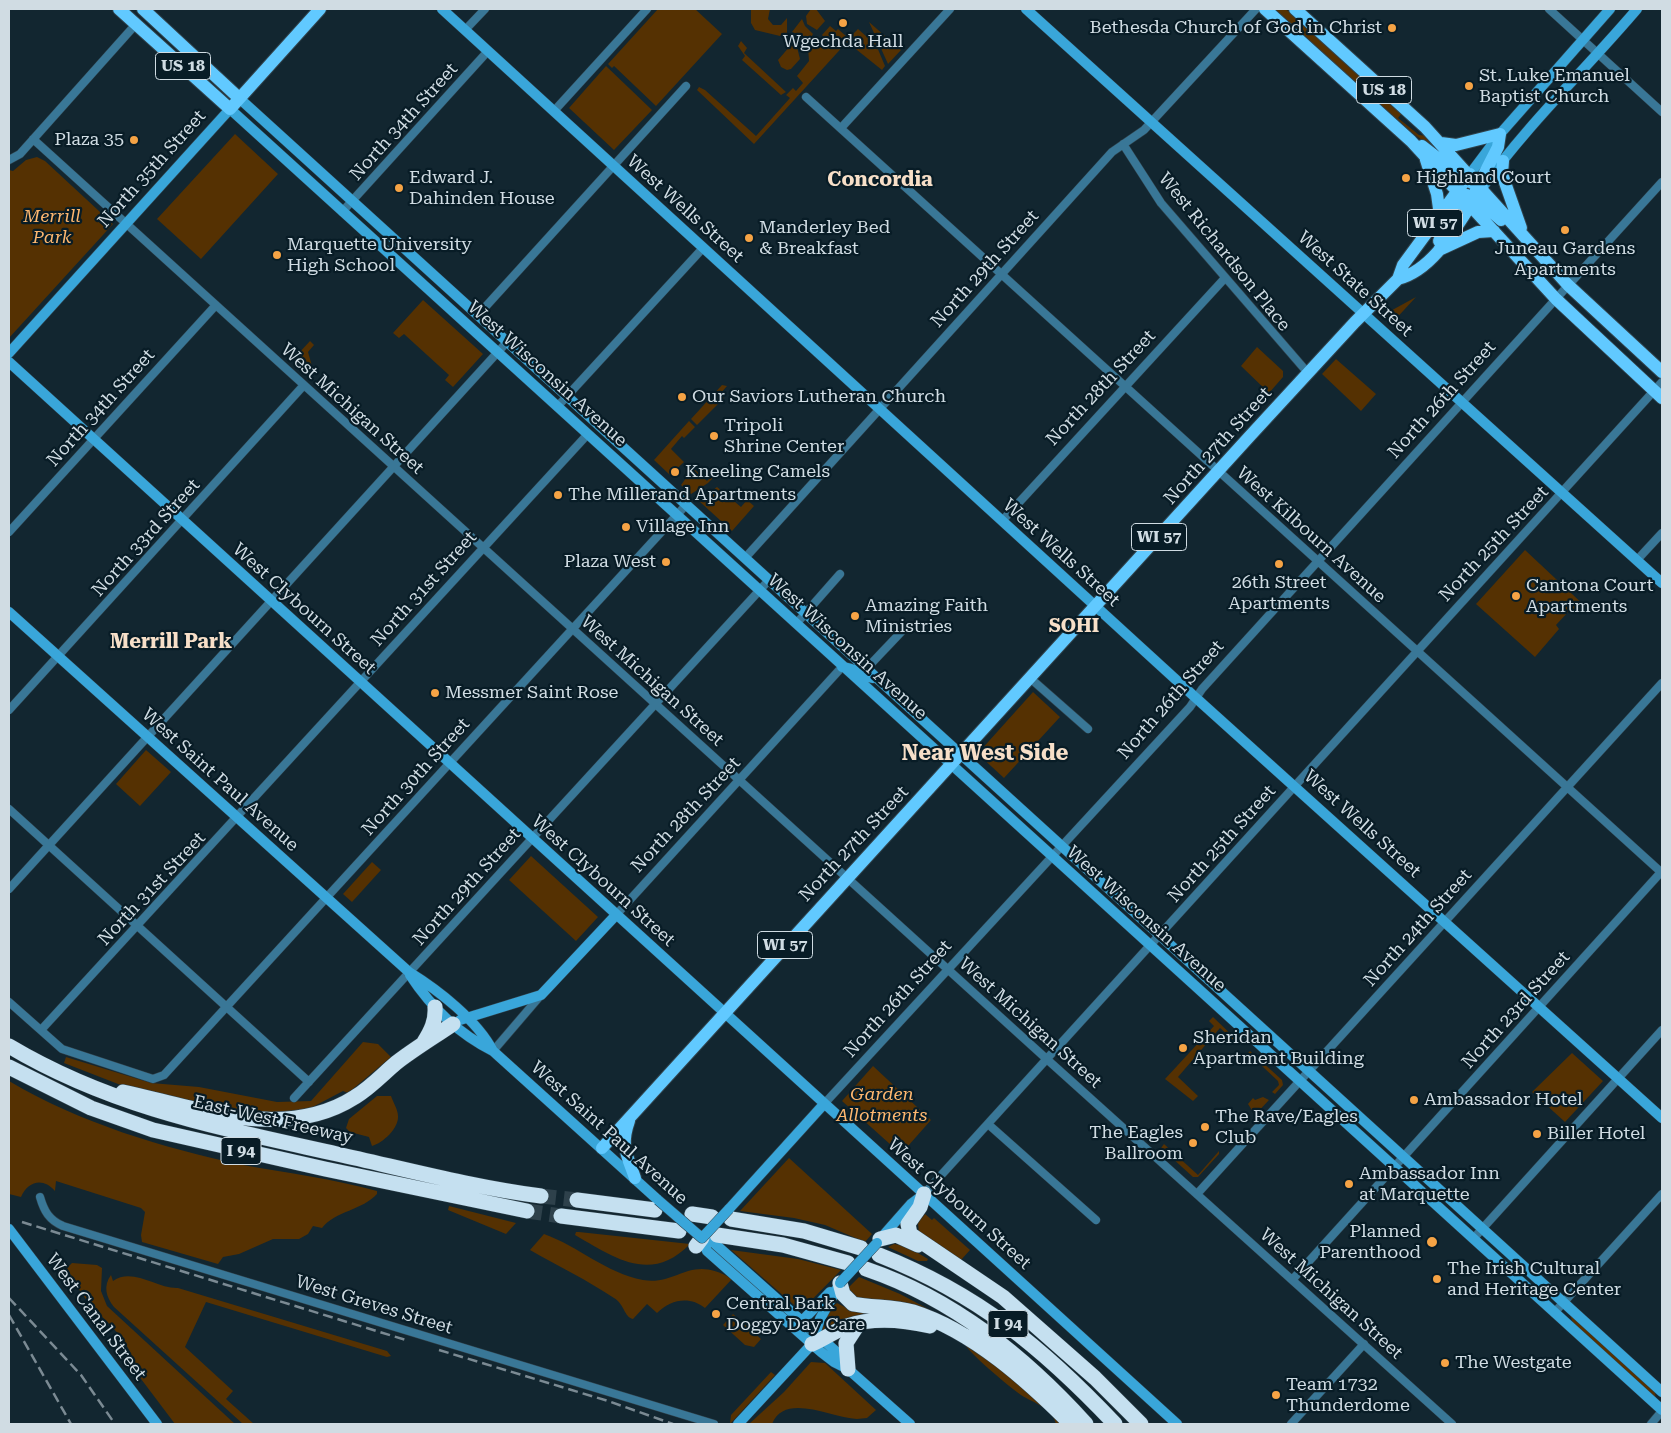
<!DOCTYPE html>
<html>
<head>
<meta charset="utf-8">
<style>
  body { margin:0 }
  #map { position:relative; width:1671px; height:1433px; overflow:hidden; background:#122630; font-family:"Roboto Serif",serif }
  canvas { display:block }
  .frame { position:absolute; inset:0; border:10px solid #d0dce3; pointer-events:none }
</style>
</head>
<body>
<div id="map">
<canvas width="1671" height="1433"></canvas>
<div class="frame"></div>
</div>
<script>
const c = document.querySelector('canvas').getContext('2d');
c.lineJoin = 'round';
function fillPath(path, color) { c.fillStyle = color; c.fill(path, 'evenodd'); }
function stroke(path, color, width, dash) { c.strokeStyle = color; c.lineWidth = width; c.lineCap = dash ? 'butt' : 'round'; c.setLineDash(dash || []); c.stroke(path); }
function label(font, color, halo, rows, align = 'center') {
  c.font = font + ' "Roboto Serif",serif'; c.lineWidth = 4.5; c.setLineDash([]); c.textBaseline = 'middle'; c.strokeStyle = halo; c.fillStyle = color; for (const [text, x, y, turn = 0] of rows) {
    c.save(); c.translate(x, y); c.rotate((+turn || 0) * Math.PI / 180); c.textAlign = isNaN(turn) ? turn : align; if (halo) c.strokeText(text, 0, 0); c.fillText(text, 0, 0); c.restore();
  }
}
const green = new Path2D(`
  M 658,9 L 695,9 L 722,34 L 656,106 L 614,66 L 612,68 L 608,64 Z
  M 751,9 L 770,9 L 768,19 L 773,25 L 781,25 L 787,18 L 787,33 L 780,36 L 755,30 L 751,23 Z
  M 811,9 L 816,9 L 825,21 L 817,30 L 807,24 L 806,16 Z
  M 1275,9 L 1285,9 L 1299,18 L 1403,112 L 1398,118 L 1419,135 L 1428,136 L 1456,165 L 1404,127 Z
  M 802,19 L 805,26 L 813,34 L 807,44 L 803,36 L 792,32 Z
  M 869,22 L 901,50 L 888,64 Z
  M 830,26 L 836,31 L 838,29 L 847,37 L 827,41 L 822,35 Z
  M 858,29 L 867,37 L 872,35 L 885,66 L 882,70 L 847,42 L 754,144 L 697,90 L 699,87 L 705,90 L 756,136 L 790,98 L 786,95 L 793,88 L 796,91 L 803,83 L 797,76 L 809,61 L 808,47 L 816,39 L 828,45 L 847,40 Z
  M 741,41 L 747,48 L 744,53 L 786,92 L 781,95 L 742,60 L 745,56 L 738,46 Z
  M 791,45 L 797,47 L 800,59 L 791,69 L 787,70 L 781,67 L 778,60 Z
  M 606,66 L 652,110 L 614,150 L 569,108 Z
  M 235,134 L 278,174 L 201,259 L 157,219 Z
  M 37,157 L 45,161 L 113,224 L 9,338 L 9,170 L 13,171 L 26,160 Z
  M 1416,297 L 1392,323 L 1384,316 L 1385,314 Z
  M 423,300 L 483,354 L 453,387 L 445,380 L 449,375 L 404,334 L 399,338 L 393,333 Z
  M 310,341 L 314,345 L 308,352 L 312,366 L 309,367 L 298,354 Z
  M 1257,347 L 1283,371 L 1283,377 L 1269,393 L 1241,366 Z
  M 1336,359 L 1376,394 L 1361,411 L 1322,374 Z
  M 722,385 L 727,386 L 720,394 L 724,398 L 697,425 L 691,419 Z
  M 689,421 L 695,427 L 684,438 L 682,436 L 671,449 L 684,462 L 670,475 L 654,460 Z
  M 692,470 L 695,470 L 707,481 L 714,473 L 716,475 L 708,483 L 691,494 L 681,485 Z
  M 717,487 L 741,507 L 747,500 L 754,506 L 732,531 L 699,501 Z
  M 1525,550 L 1587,608 L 1584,611 L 1579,607 L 1574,613 L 1570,610 L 1556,625 L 1559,629 L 1535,657 L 1476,604 Z
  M 1033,692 L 1060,717 L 1004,778 L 979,755 L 980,751 Z
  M 146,750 L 171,772 L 140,806 L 116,784 Z
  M 531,856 L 598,917 L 576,941 L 509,880 Z
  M 372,862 L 381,870 L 352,902 L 343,894 Z
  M 1213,1017 L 1238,1041 L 1237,1043 L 1220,1028 L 1178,1077 L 1198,1096 L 1193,1101 L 1165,1079 L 1214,1026 L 1209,1021 Z
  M 363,1042 L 378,1044 L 391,1057 L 348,1093 L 343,1091 L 305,1111 L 246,1113 L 131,1089 L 64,1063 L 66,1057 L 151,1083 L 199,1087 L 277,1102 L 311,1101 Z
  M 1250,1051 L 1282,1080 L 1283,1085 L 1275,1094 L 1272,1092 L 1279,1085 L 1278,1081 L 1248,1053 Z
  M 1572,1053 L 1603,1081 L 1565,1122 L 1532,1092 Z
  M 873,1066 L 931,1120 L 901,1154 L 842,1101 Z
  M 9,1081 C 80,1123 163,1148 243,1165 C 288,1173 333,1179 377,1191 L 377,1194 C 363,1210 335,1211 322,1228 L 313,1226 L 308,1234 L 299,1239 L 273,1239 L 239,1254 L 223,1257 L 218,1264 L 142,1242 L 141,1235 L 145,1212 L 141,1208 L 56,1181 L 55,1191 C 43,1177 28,1181 21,1197 L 9,1194 Z
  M 377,1096 L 391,1096 C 393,1102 398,1110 398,1116 C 399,1128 383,1143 372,1146 L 369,1137 L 350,1132 L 346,1128 L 349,1119 Z
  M 1263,1097 L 1269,1100 L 1255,1115 L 1248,1104 L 1253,1098 L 1255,1100 Z
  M 1164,1144 L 1198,1175 L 1219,1151 L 1219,1154 L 1198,1177 L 1193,1177 L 1161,1148 Z
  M 789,1158 L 872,1234 L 865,1242 L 825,1225 L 794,1218 L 740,1211 Z
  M 449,1206 L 516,1223 L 506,1234 L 448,1210 Z
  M 925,1214 L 932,1220 L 934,1218 L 970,1250 L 961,1260 L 919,1234 L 918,1223 Z
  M 576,1232 L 579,1232 L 690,1244 C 651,1284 615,1258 575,1235 Z
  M 544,1234 C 578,1246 606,1273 643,1280 C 678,1286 690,1253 732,1279 L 705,1308 C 690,1296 671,1299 657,1313 L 647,1304 L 633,1319 C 624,1317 625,1305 614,1298 C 587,1280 558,1266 530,1250 Z
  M 894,1244 L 906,1246 L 928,1259 L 927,1261 L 918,1261 L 888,1247 Z
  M 731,1250 L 798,1259 L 841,1270 L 801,1311 Z
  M 72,1263 L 97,1265 L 102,1268 L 101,1291 L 107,1306 L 235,1424 L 175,1424 L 126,1359 L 132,1356 C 123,1333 100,1317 85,1298 C 78,1289 73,1278 67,1268 Z
  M 111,1275 L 113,1281 C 133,1267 157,1289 178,1288 L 387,1351 L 391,1356 L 387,1357 L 206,1302 L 185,1347 L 233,1391 L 226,1399 L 254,1424 L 243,1424 L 114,1307 C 106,1297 103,1286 111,1275 Z
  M 859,1277 L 900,1294 L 949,1320 L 855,1299 L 847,1289 Z
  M 837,1303 L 852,1311 L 891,1312 L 824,1332 L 821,1330 L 831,1308 Z
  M 733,1314 L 761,1339 L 754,1347 L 745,1345 L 723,1325 Z
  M 1570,1315 L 1649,1386 L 1655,1393 L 1656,1399 L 1573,1323 Z
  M 965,1345 L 986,1356 L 1066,1424 L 1056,1424 C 1052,1407 1033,1403 1021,1395 C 1006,1384 975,1358 965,1345 Z
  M 811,1362 L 825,1363 L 876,1410 L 867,1418 L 857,1419 C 831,1418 785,1392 772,1424 L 749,1424 L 784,1392 Z
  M 771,1372 L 775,1375 L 730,1424 L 731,1415 Z`);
const highwayTunnel = new Path2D(`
  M 541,1196 L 577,1200
  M 527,1211 L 561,1216`);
const street = new Path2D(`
  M 1549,9 L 1662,112
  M 465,30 L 485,9
  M 806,97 L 1662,873
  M 554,111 L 647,9
  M 841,128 L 950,9
  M 33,139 L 1040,1053 L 1452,1424
  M 1123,144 L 1161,203 L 1308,373
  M 9,160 L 20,154 L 136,24
  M 342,212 L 488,51
  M 478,315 L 686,86
  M 557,407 L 703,248
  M 1002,521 L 1225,278
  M 9,532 L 216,305
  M 745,558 L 1112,152 L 1144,130 L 1256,9
  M 1637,560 L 1662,533
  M 796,624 L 840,574
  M 867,668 L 905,628
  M 1030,678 L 1088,729
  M 9,710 L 304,385
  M 9,809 L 309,1082
  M 9,889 L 507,342
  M 616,915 L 842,667
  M 9,1002 L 62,1049 L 153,1079 L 164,1075 L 686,505
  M 41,1030 L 587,435
  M 493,1051 L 541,995
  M 294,1098 L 769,580
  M 824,1104 L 1190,707 L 1202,689 L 1662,182
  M 988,1124 L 1096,1220
  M 924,1194 L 1662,382
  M 1197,1194 L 1662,683
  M 40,1197 C 44,1211 49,1220 63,1226 L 714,1424
  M 1473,1239 L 1662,1030
  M 1292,1280 L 1662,871
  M 1554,1313 L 1662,1194
  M 1291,1424 L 1364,1344
  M 1651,1424 L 1662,1411`);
const secondary = new Path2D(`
  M 442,9 L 1196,698 L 1662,1118
  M 1026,9 L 1662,583
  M 239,98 L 1662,1392
  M 1470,174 L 1500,134 L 1610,9
  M 1482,188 C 1528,124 1586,69 1637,9
  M 9,353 L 230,109 L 1662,1410
  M 9,362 L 1177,1424
  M 9,612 L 409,972 C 438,990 477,1020 493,1051
  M 842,667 C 857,668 861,676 873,678
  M 410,975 C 431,1007 459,1034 493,1051 L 658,1200
  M 460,1020 L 541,995 L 616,915
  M 729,1209 L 824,1104
  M 9,1229 L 157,1424
  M 702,1238 L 714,1243 L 840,1355 L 848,1369 L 910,1424
  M 702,1238 L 707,1251 L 821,1352 L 834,1362 L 848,1369
  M 881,1238 L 911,1204 L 923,1195
  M 802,1321 L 830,1292
  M 738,1424 L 812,1344 L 820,1319 L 840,1283`);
const primary = new Path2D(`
  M 119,9 L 230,109 L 320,9
  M 143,9 L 239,98
  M 1265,9 L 1411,141 L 1556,299 L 1662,398
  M 1295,9 L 1425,127 L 1568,285 L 1662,372
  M 1441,143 L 1456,145 L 1500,134 L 1498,147 L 1476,190
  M 1426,160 L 1437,194 L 1440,216
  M 1503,161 L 1502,174 L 1521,228
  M 1467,195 L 1484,205 L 1501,220
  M 1439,241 L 1462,197
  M 1439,250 L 1478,232 L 1494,231
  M 1398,279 C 1437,269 1460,219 1482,188 L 1466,180 L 1422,146
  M 629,1121 C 620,1146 627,1155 635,1178
  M 602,1148 L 1249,437 L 1355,322 L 1398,279 L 1403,265 L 1470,174`);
const highway = new Path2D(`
  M 424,1042 C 431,1031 436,1021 435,1007
  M 9,1046 C 113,1108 221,1128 337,1154 C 405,1169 472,1187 541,1196
  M 9,1067 L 91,1108 L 153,1130 L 325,1169 L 527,1211
  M 123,1092 C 197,1108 285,1142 355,1097 C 370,1088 383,1074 396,1063 C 414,1049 434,1037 453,1024
  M 924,1194 L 920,1207 L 908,1224 L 910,1234 L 1003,1297 L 1095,1378 L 1141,1424
  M 577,1200 L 655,1210
  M 692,1214 L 712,1217
  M 561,1216 L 679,1231
  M 731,1219 L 804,1231 L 861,1248
  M 717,1235 L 783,1245 L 848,1263
  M 880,1239 L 896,1235 L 918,1245
  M 696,1246 L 702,1238
  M 879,1255 C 978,1294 1043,1348 1115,1424
  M 866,1269 C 954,1299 1025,1357 1086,1424
  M 840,1283 L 843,1294 L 853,1304 C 873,1308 893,1306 913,1312 C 973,1331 1028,1381 1071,1424
  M 812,1344 C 824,1339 835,1331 847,1326 C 873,1317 904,1320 930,1326
  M 848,1369 L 846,1343 L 859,1323`);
const rail = new Path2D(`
  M 22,1222 L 409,1341
  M 9,1298 L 81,1375 L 115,1424
  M 9,1315 L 71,1424
  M 439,1350 L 608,1401 L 673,1424`);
const secondaryBridge = new Path2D(`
  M 658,1200 L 702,1238 L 729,1209
  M 840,1283 L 877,1243`);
const markers = [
  [843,23,5,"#f5a345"],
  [1392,28,5,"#f5a345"],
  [1469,86,5,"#f5a345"],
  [134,140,5,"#f5a345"],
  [1406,178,5,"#f5a345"],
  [399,188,5,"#f5a345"],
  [1565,230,5,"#f5a345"],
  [749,238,5,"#f5a345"],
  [277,255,5,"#f5a345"],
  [682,397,5,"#f5a345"],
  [714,436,5,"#f5a345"],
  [675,472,5,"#f5a345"],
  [558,495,5,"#f5a345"],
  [626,527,5,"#f5a345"],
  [666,562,5,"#f5a345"],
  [1279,564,5,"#f5a345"],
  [1516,596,5,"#f5a345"],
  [855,616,5,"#f5a345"],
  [435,693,5,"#f5a345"],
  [1183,1048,5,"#f5a345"],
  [1414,1100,5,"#f5a345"],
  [1205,1127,5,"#f5a345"],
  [1537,1134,5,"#f5a345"],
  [1193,1143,5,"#f5a345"],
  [1349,1184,5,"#f5a345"],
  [1432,1242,6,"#f5a345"],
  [1437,1279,5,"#f5a345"],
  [716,1314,5,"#f5a345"],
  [1445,1363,5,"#f5a345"],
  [1276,1395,5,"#f5a345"]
];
const shields = [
  [183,66,55],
  [1384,90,55],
  [1435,223,55],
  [1159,537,55],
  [785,945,55],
  [241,1151,40],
  [1008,1324,40]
];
const shieldNames = [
  ["US 18",183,66],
  ["US 18",1384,90],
  ["WI 57",1435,223],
  ["WI 57",1159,537],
  ["WI 57",785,945],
  ["I 94",241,1151],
  ["I 94",1008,1324]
];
const poiNames = [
  ["Bethesda Church of God in Christ",1382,28,"right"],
  ["Wgechda Hall",843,42,"center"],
  ["St. Luke Emanuel",1479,76],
  ["Baptist Church",1479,97],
  ["Plaza 35",124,140,"right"],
  ["Edward J.",409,178],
  ["Dahinden House",409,199],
  ["Highland Court",1416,178],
  ["Manderley Bed",759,228],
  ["& Breakfast",759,249],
  ["Marquette University",287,245],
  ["High School",287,266],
  ["Juneau Gardens",1565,249,"center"],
  ["Apartments",1565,270,"center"],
  ["Our Saviors Lutheran Church",692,397],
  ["Tripoli",724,426],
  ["Shrine Center",724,447],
  ["Kneeling Camels",685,472],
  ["The Millerand Apartments",568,495],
  ["Village Inn",636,527],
  ["Plaza West",656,562,"right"],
  ["26th Street",1279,583,"center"],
  ["Apartments",1279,604,"center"],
  ["Cantona Court",1526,586],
  ["Apartments",1526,607],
  ["Amazing Faith",865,606],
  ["Ministries",865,627],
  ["Messmer Saint Rose",445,693],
  ["Sheridan",1193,1038],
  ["Apartment Building",1193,1059],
  ["Ambassador Hotel",1424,1100],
  ["The Rave/Eagles",1215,1117],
  ["Club",1215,1138],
  ["The Eagles",1183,1133,"right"],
  ["Ballroom",1183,1154,"right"],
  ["Biller Hotel",1547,1134],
  ["Ambassador Inn",1359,1174],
  ["at Marquette",1359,1195],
  ["Planned",1421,1232,"right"],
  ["Parenthood",1421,1253,"right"],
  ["The Irish Cultural",1447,1269],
  ["and Heritage Center",1447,1290],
  ["Central Bark",726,1304],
  ["Doggy Day Care",726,1325],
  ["The Westgate",1455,1363],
  ["Team 1732",1286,1385],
  ["Thunderdome",1286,1406]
];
const streetNames = [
  ["North 34th Street",404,122,-48],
  ["North 35th Street",152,169,-48],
  ["West Wells Street",685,209,42],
  ["West Richardson Place",1224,252,51],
  ["North 29th Street",985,269,-48],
  ["West State Street",1355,284,42],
  ["West Wisconsin Avenue",547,374,42],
  ["North 28th Street",1101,388,-47],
  ["North 26th Street",1442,400,-48],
  ["North 34th Street",101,408,-48],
  ["West Michigan Street",352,409,42],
  ["North 27th Street",1218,446,-48],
  ["West Kilbourn Avenue",1311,535,42],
  ["North 33rd Street",146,538,-48],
  ["North 25th Street",1494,544,-47],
  ["West Wells Street",1061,553,42],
  ["North 31st Street",424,589,-48],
  ["West Clybourn Street",304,609,42],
  ["West Wisconsin Avenue",847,647,42],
  ["West Michigan Street",652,681,42],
  ["North 26th Street",1171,700,-49],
  ["North 30th Street",416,777,-48],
  ["West Saint Paul Avenue",220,780,42],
  ["North 28th Street",686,815,-47],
  ["West Wells Street",1362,824,42],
  ["North 27th Street",854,844,-47],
  ["North 25th Street",1222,844,-48],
  ["West Clybourn Street",603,881,42],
  ["North 29th Street",467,887,-48],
  ["North 31st Street",152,889,-47],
  ["West Wisconsin Avenue",1146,919,42],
  ["North 24th Street",1418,928,-48],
  ["North 26th Street",898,999,-48],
  ["North 23rd Street",1516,1010,-48],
  ["West Michigan Street",1030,1023,42],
  ["East-West Freeway",273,1120,13],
  ["West Saint Paul Avenue",609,1133,42],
  ["West Clybourn Street",959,1204,42],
  ["West Michigan Street",1331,1294,42],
  ["West Greves Street",374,1305,17],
  ["West Canal Street",96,1317,53]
];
const parkNames = [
  ["Merrill",52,217],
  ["Park",52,238],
  ["Garden",882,1095],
  ["Allotments",882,1116]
];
const neighbourhoodNames = [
  ["SOHI",1074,626]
];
const quarterNames = [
  ["Concordia",880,180],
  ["Merrill Park",171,642]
];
const districtNames = [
  ["Near West Side",985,754]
];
fillPath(green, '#553102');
stroke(highwayTunnel, '#2e414b', 15, [15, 8]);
stroke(street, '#30434d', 9);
stroke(secondary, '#30434d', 11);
stroke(primary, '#30434d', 14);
stroke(highway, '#30434d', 16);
stroke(street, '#397797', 8);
stroke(secondary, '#39a6da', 10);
stroke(primary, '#61c9ff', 12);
stroke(highway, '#c5e0f0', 15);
stroke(rail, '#7b8a93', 2.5, [10, 5]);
stroke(secondaryBridge, '#30434d', 11, []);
stroke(secondaryBridge, '#39a6da', 10);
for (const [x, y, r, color] of markers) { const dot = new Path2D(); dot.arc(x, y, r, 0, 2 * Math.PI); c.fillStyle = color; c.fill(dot); stroke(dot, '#081c26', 2); }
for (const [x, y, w] of shields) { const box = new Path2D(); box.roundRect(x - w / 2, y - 13.5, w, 27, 4); c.fillStyle = '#081c26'; c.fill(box); stroke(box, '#d0dce3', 1); }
label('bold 16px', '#d0dce3', null, shieldNames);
label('18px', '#d0dce3', '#081c26', poiNames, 'left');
label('18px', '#d0dce3', '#081c26', streetNames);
label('italic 18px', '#fdb76f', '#081c26', parkNames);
label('bold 19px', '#f7dfc8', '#081c26', neighbourhoodNames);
label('bold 20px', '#f7dfc8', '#081c26', quarterNames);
label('bold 22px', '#f7dfc8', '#081c26', districtNames);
</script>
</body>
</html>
